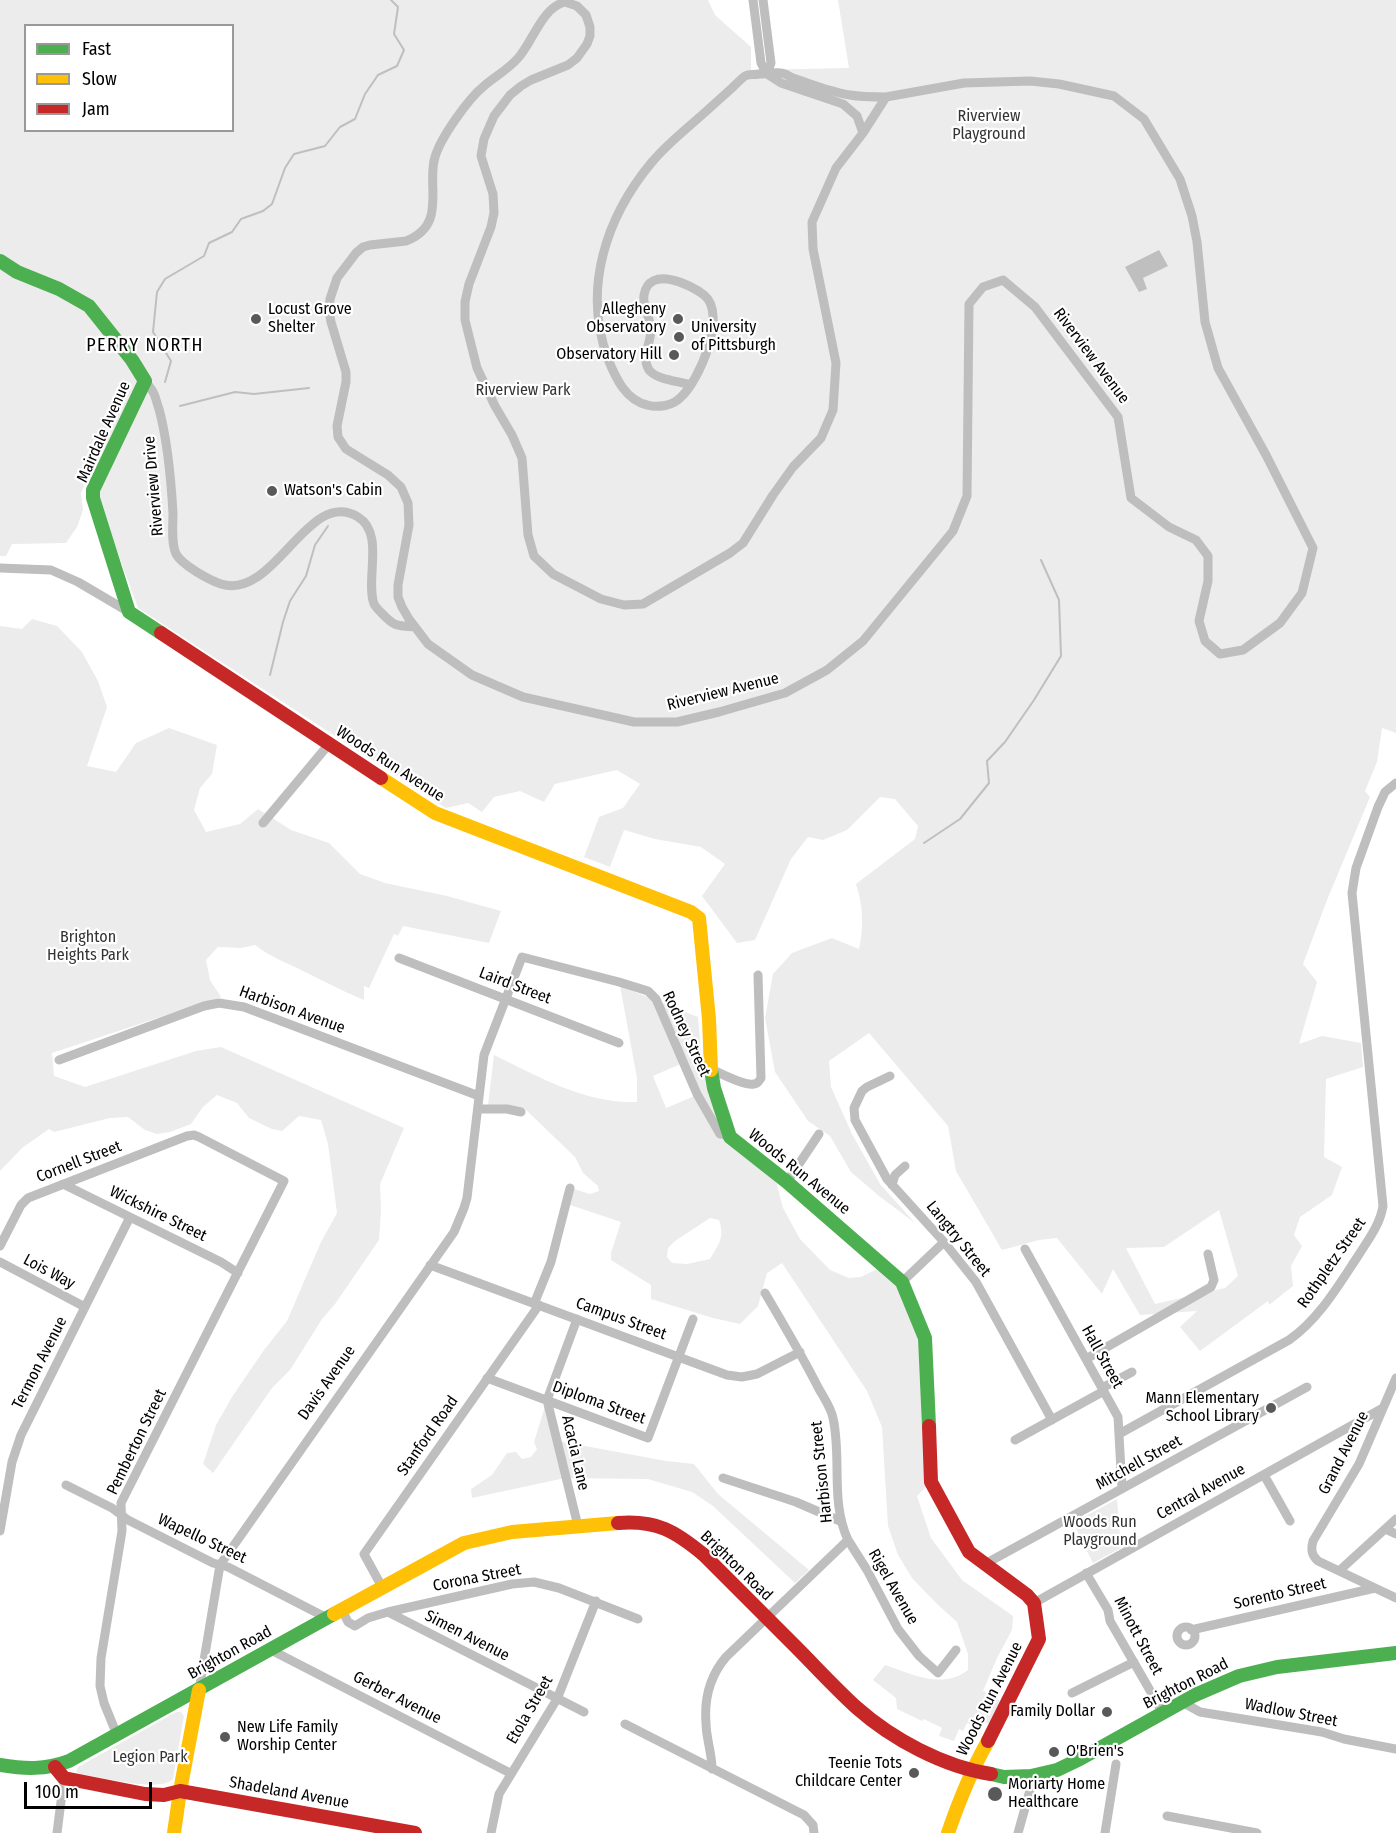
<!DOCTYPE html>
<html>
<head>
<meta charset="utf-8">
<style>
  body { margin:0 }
  #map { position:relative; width:1396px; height:1833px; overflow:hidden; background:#fff; font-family:"Fira Sans Condensed",sans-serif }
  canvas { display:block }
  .legend { position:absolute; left:24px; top:24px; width:210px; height:108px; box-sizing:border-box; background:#fff; border:2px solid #999; margin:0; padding:8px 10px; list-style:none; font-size:18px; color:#000 }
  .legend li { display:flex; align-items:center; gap:12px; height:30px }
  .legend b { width:30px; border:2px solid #999 }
  .scale { position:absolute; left:24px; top:1782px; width:128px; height:27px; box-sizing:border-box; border:3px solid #000; border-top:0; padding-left:8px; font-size:18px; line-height:21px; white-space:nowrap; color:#000; -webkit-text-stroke:4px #fff; paint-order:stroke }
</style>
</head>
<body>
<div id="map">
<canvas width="1396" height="1833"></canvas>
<ul class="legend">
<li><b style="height:8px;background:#4caf50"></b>Fast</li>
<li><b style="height:8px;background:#ffc107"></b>Slow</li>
<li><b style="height:8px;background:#c62828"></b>Jam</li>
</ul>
<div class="scale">100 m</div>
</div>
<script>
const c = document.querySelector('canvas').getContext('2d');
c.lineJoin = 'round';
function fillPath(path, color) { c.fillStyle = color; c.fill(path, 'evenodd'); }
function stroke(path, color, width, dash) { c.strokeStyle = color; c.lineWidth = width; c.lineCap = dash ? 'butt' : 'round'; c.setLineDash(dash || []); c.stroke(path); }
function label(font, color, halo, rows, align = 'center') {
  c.font = font + ' "Fira Sans Condensed",sans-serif'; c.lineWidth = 4.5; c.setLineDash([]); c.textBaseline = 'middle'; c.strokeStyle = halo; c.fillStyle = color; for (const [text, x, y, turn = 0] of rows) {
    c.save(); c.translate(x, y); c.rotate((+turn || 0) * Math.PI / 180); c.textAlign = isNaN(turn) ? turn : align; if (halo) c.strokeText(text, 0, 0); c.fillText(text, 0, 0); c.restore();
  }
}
const green = new Path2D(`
  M 0,0 L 708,0 L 715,15 L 751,47 L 751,70 L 849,68 L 838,0 L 1396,0 L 1396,733 L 1382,728 L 1377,762 L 1365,791 L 1370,797 L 1327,900 L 1303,964 L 1317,982 L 1299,1044 L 1322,1036 L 1361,1043 L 1363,1067 L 1326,1079 L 1324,1157 L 1342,1167 L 1332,1195 L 1300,1217 L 1294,1235 L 1302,1246 L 1291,1266 L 1293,1286 L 1269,1305 L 1268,1301 L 1200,1351 L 1180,1327 L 1197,1311 L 1140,1315 L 1113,1269 L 1102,1294 L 1057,1238 L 1039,1240 L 1002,1250 L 956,1171 L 948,1126 L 869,1033 L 829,1061 L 831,1087 L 852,1134 L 880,1184 L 915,1223 L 879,1196 L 851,1172 L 830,1136 L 808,1121 L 775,1072 L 765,1018 L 773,974 L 792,953 L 832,938 L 859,949 C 864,926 863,906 856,884 L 915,839 L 918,826 L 895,799 L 880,797 L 847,830 L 823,840 L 808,837 L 791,859 L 755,940 L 737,943 L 702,896 L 725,864 L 701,847 L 655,839 L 624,830 L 610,867 L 584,857 L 599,817 L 623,808 L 640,784 L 617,770 L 555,784 L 544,802 L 520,791 L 494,797 L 482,812 L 468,803 L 446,808 L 138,608 L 89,474 L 81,493 L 83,510 L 77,527 L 66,543 L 12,544 L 6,556 L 0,556 ZM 26,26 L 232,26 L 232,130 L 26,130 ZM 1219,1210 L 1238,1276 L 1225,1288 L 1155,1304 L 1126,1248 L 1164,1247 Z
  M 32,619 L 57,626 L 82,652 L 98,681 L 107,707 L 87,766 L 116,772 L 136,743 L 169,728 L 217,745 L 212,774 L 200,788 L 194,810 L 206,832 L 240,824 L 258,809 L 291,830 L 329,843 L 360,874 L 385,883 L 447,896 L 501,911 L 489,943 L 403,926 L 398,936 L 394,934 L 369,988 L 364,986 L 364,1000 C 342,991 322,980 301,970 C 285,962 269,956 255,945 L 241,948 L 218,947 L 206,960 L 210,980 L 221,997 L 52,1053 L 54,1076 L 85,1087 L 196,1051 L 221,1047 L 404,1128 L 380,1184 L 381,1211 L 379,1240 L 335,1304 L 322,1319 L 290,1370 L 272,1388 L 213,1473 L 203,1464 L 216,1425 L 232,1397 L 264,1350 L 287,1321 L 321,1242 L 337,1213 L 328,1144 L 321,1120 L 299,1116 L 282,1131 L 272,1129 L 249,1118 L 237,1103 L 217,1095 L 203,1107 L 191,1124 L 170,1132 L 157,1134 L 145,1130 L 128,1117 L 110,1118 L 54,1132 L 49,1129 L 22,1148 L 0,1171 L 0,626 L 22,629 Z
  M 620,986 L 698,1017 L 702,1066 L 717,1120 L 725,1140 L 776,1181 L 783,1208 L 800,1239 L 830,1270 L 849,1278 L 861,1277 L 885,1265 L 923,1330 L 931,1482 L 917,1496 L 931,1538 L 962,1580 L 1013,1616 L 1012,1630 L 997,1658 L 983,1691 L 1007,1705 L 996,1727 L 974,1717 L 970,1724 L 967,1723 L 963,1731 L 959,1729 L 954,1741 L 939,1736 L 942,1728 L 924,1719 L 922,1721 L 897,1709 L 896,1698 L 873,1680 L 885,1665 C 912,1674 942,1690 968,1670 L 968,1654 L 957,1622 L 937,1604 L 912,1578 L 898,1555 L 888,1526 L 882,1427 L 867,1391 L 782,1263 L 767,1273 L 758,1306 L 740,1324 L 713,1318 L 651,1299 L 651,1285 L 611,1260 L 611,1253 L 621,1222 L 570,1205 L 574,1189 L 590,1194 L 599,1191 L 598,1186 L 583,1173 L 575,1157 L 525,1109 L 504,1105 L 488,1105 L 494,1055 C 539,1077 586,1104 637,1102 L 637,1078 ZM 683,1063 L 697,1095 L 666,1108 L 653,1076 ZM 710,1218 L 719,1220 C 725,1237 719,1244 710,1259 L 687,1264 L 672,1263 L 667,1257 L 668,1248 L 675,1241 Z
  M 547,1400 L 558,1441 L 666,1461 L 694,1464 L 718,1494 L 809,1570 L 795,1583 L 713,1506 L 692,1492 L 648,1479 L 565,1478 L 472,1498 L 471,1489 L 492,1475 L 507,1453 L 516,1452 L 522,1459 L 531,1457 L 537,1449 L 534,1442 Z
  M 1117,1499 L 1121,1548 L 1093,1563 L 1073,1523 Z
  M 176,1712 L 181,1712 L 184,1716 L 173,1779 C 161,1793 99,1777 80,1774 L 76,1772 L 78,1767 Z`);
const water = new Path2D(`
  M 1159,250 L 1168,266 L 1143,278 L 1147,289 L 1139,292 L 1125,267 Z`);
const stream = new Path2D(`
  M 165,382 L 171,361 L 153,332 L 157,292 L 165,279 L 204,256 L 209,243 L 232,232 L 241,219 L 263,211 L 272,204 L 285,168 L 294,154 L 325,146 L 340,127 L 355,119 L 365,94 L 378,75 L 397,66 L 404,50 L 394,34 L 398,7 L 391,0
  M 180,406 L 235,392 L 254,394 L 309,388
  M 270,675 L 283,622 L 290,601 L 306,576 L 315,545 L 328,526
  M 924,843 L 960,819 L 989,783 L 987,761 L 1005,742 L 1034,700 L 1061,656 L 1059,600 L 1041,560`);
const street = new Path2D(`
  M 753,0 L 761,63 L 767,74 L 781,83 L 843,104 L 857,116 L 863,133
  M 763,0 L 771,63 L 767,74
  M 565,2 L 577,6 L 586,15 L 590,27 L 590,36 L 587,44 L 577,58 L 568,65 L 531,80 L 521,86 L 510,95 L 494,116 L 484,139 L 481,156 L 493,194 L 494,213 L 491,227 L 469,284 L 465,302 L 465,320 L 477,368 L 495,406 L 512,435 L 522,458 L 528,535 L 534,556 L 553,574 L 601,599 L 624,605 L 643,604 L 730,553 L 743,543 L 773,495 L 793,467 L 821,438 L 833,410 L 836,363 L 813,249 L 812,222 L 836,168 L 863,133 L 886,97 L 964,83 L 1030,81 L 1059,84 L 1114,96 L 1144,119 L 1180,179 L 1192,216 L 1197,242 L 1205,322 L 1218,368 L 1266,455 L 1313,548 L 1302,593 L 1280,623 L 1243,650 L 1220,654 L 1205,641 L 1199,621 L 1208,581 L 1208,556 L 1196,540 L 1169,527 L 1131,498 L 1118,417 L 1035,307 L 1003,280 L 983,287 L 969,304 L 967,496 L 953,531 L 863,641 L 827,670 L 785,693 L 719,712 L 677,722 L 634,722 L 523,697 L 472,675 L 428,644 L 409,619 L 402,607 L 398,597 L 398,585 L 409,525 L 408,503 L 401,487 L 388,475 L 346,449 L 338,437 L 337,426 L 346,382 L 346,372 L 331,322 L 329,311 L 330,299 L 337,278 L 356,253 L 363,247 L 370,245 L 406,241 C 448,225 426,185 435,157 C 441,137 468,99 484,86 C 496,76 510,68 519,57 C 534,39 542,8 565,2 Z
  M 145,381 C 147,384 151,388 153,392 C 156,397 157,404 159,409 C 168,442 171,479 173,513 C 173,525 171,543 176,554 C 182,565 209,580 221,584 C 275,601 308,486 358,517 C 385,533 365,580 374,604 C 376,608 389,621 393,623 C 398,627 409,626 415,627
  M 691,385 C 679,381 657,380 649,370 C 641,358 651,342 651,330 C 651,318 642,307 644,295 C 649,265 690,284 704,295 C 728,314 699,381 681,397 C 673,406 658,408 647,405 C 626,400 616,379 608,359 C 582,289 606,217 652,162 C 667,144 685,130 702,115 C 712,106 722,97 732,88 C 736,84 741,79 745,76 C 749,74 754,75 759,74 C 765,74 774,72 781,73 C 785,73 790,77 793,78 C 811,84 831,92 850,95 C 861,97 874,97 886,97
  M 0,568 L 51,570 L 78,582 L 129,612
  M 263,823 L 329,744
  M 399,958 L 619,1043
  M 59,1060 L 204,1006 L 219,1003 L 244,1007 L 479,1096
  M 711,1069 C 720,1073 744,1086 754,1084 C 758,1084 759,1081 761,1078 L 758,975
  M 890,1076 L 867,1087 L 862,1091 L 854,1108 L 855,1120 L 887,1179 L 944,1242 L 976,1282 L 1052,1420
  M 478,1109 L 507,1109 L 521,1112
  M 787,1182 L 819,1134
  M 63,1184 L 221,1262 L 238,1273
  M 892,1185 L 895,1175 L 905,1166
  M 0,1246 L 21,1205 L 28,1198 L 187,1136 L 194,1135 L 199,1137 L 284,1181 L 121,1503 L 122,1531 L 101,1658 L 100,1686 L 104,1703 L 117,1735
  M 1025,1249 L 1118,1417 L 1122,1489
  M 0,1262 L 85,1307
  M 430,1265 L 727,1375 L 742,1377 L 757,1374 L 800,1352
  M 902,1282 L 944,1242
  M 534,1304 L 551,1262 L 570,1188
  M 577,1319 L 547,1400 L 578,1526
  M 1086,1359 L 1211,1287 L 1214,1280 L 1208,1254
  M 487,1378 L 648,1438 L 693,1319
  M 1396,1378 L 1359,1464 L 1313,1541 C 1311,1549 1311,1555 1318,1561 L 1396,1598
  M 1102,1388 L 1132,1372
  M 1119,1434 L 1289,1340 C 1319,1319 1338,1286 1358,1256 C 1368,1240 1380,1225 1383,1206 L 1352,893 L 1356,868 L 1378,807 L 1385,792 L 1396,783
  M 1015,1440 L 1104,1391
  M 1264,1475 L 1290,1521
  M 723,1478 L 796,1502 L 840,1521
  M 66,1485 L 112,1508 L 128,1520 L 213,1563 L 228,1567 L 327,1618
  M 1385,1529 L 1396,1534
  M 0,1531 L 12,1462 L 21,1435 L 130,1217
  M 848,1540 L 867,1570 L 898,1629 L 919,1656 L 938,1673 L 956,1650
  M 985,1564 L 1307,1387
  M 1339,1571 L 1396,1519
  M 1086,1573 L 1108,1610 L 1110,1621 L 1163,1713
  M 382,1587 L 364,1554 L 539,1305
  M 1034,1603 L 1383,1408
  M 342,1610 L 348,1622 L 355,1626 L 368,1618 L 388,1612 L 584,1712
  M 388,1612 L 512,1584 L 534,1582 L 559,1588 L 638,1619
  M1177 1636a9 9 0 1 1 18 0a9 9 0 1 1-18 0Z
  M 1191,1630 L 1375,1588
  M 271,1650 L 510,1773
  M 199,1690 L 220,1565 L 454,1232 L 464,1208 L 467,1198 L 484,1055 L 522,957 L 619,982 L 648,991 L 656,999 L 697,1094 L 720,1134 L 729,1135
  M 1072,1693 L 1134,1662
  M 1182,1702 L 1200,1712 L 1322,1732 L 1344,1739 L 1396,1749
  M 625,1724 L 804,1815 L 813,1825 L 814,1833
  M 712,1769 C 712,1753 706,1738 706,1723 C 704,1698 710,1676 726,1657 L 848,1540 C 830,1501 842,1458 833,1418 C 831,1408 824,1398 819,1389 C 802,1356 784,1325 765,1293
  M 1167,1816 L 1257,1833
  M 57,1833 L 64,1778
  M 491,1833 L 499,1794 L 557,1699 L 596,1601
  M 1018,1833 L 1034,1776
  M 1105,1833 L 1116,1764`);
const fast = new Path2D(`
  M 0,261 L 17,272 L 59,289 L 89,306 L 132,360 L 145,381 L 93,490 L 93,498 L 129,612 L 161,633
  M 711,1070 L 714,1088 L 730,1137 L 787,1182 L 902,1282 L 925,1338 L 929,1426
  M 0,1765 C 25,1769 45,1770 69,1761 L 334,1614
  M 991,1774 L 1004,1777 L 1031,1776 L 1057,1770 L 1080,1759 L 1195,1695 L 1239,1676 L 1277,1667 L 1396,1653`);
const slow = new Path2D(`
  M 381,778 L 435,813 L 691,912 L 699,918 L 709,1019 L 711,1070
  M 334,1614 L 464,1543 L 512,1532 L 618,1523
  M 174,1833 L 180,1791 L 199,1690
  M 948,1833 C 959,1801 971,1771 988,1741`);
const jam = new Path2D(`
  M 161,633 L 381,778
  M 929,1426 L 931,1482 L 969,1552 L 1027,1595 L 1034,1603 L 1039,1639 L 988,1741
  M 618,1523 C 657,1520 675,1531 704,1555 C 734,1585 765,1616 795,1646 C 815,1666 835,1688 857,1708 C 892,1739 944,1767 991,1774
  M 55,1767 L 64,1778 L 145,1794 L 164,1795 L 180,1791 L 415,1833`);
const markers = [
  [256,319,6,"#595959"],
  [678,319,6,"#595959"],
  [679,337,6,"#595959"],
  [674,355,6,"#595959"],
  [272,491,6,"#595959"],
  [1271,1408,6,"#595959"],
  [1107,1712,6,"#595959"],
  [225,1737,6,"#595959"],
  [1054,1752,6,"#595959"],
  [914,1773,6,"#595959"],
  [995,1794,8,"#595959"]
];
const parkNames = [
  ["Riverview",989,117],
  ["Playground",989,135],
  ["Riverview Park",523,391],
  ["Brighton",88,938],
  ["Heights Park",88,956],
  ["Woods Run",1100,1523],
  ["Playground",1100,1541],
  ["Legion Park",150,1758]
];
const poiNames = [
  ["Locust Grove",268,310],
  ["Shelter",268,328],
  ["Allegheny",666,310,"right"],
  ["Observatory",666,328,"right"],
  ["University",691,328],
  ["of Pittsburgh",691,346],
  ["Observatory Hill",662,355,"right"],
  ["Watson's Cabin",284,491],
  ["Mann Elementary",1259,1399,"right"],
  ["School Library",1259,1417,"right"],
  ["Family Dollar",1095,1712,"right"],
  ["New Life Family",237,1728],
  ["Worship Center",237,1746],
  ["O'Brien's",1066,1752],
  ["Teenie Tots",902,1764,"right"],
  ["Childcare Center",902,1782,"right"],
  ["Moriarty Home",1008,1785],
  ["Healthcare",1008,1803]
];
const streetNames = [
  ["Riverview Avenue",1091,356,53],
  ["Mairdale Avenue",104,432,-66],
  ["Riverview Drive",154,486,-95],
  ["Riverview Avenue",723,692,-14],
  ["Woods Run Avenue",390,764,33],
  ["Laird Street",515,986,21],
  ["Harbison Avenue",292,1010,20],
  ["Rodney Street",686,1034,65],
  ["Cornell Street",79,1162,-21],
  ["Woods Run Avenue",799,1172,39],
  ["Wickshire Street",158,1214,26],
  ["Langtry Street",958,1239,51],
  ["Rothpletz Street",1332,1263,-55],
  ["Lois Way",49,1272,28],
  ["Campus Street",621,1319,20],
  ["Hall Street",1102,1357,61],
  ["Termon Avenue",40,1363,-63],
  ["Davis Avenue",327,1383,-55],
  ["Diploma Street",599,1403,20],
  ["Stanford Road",428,1436,-55],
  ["Pemberton Street",137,1442,-64],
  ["Acacia Lane",575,1453,77],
  ["Grand Avenue",1344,1453,-63],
  ["Mitchell Street",1139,1463,-29],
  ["Harbison Street",822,1472,-96],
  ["Central Avenue",1201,1492,-29],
  ["Wapello Street",202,1539,25],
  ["Brighton Road",736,1566,44],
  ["Corona Street",477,1578,-11],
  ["Rigel Avenue",893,1587,60],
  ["Sorento Street",1280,1594,-13],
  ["Simen Avenue",467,1636,27],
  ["Minott Street",1138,1636,62],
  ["Brighton Road",230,1653,-29],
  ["Brighton Road",1186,1684,-27],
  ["Gerber Avenue",397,1698,27],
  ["Woods Run Avenue",990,1699,-63],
  ["Etola Street",530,1710,-60],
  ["Wadlow Street",1291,1713,11],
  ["Shadeland Avenue",289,1793,10]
];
const neighbourhoodNames = [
  ["PERRY NORTH",145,346]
];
fillPath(green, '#ececec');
fillPath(water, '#bfbfbf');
stroke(stream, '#bfbfbf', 2);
stroke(street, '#bebebe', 9);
stroke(fast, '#4caf50', 14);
stroke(slow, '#ffc107', 14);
stroke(jam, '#c62828', 14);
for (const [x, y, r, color] of markers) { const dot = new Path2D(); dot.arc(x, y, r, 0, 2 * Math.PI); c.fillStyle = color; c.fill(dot); stroke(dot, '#fff', 2); }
label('16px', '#333', '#fff', parkNames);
label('16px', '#000', '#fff', poiNames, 'left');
label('16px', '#000', '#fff', streetNames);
c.letterSpacing = '1.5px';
label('18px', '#000', '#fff', neighbourhoodNames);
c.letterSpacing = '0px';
</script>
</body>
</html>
